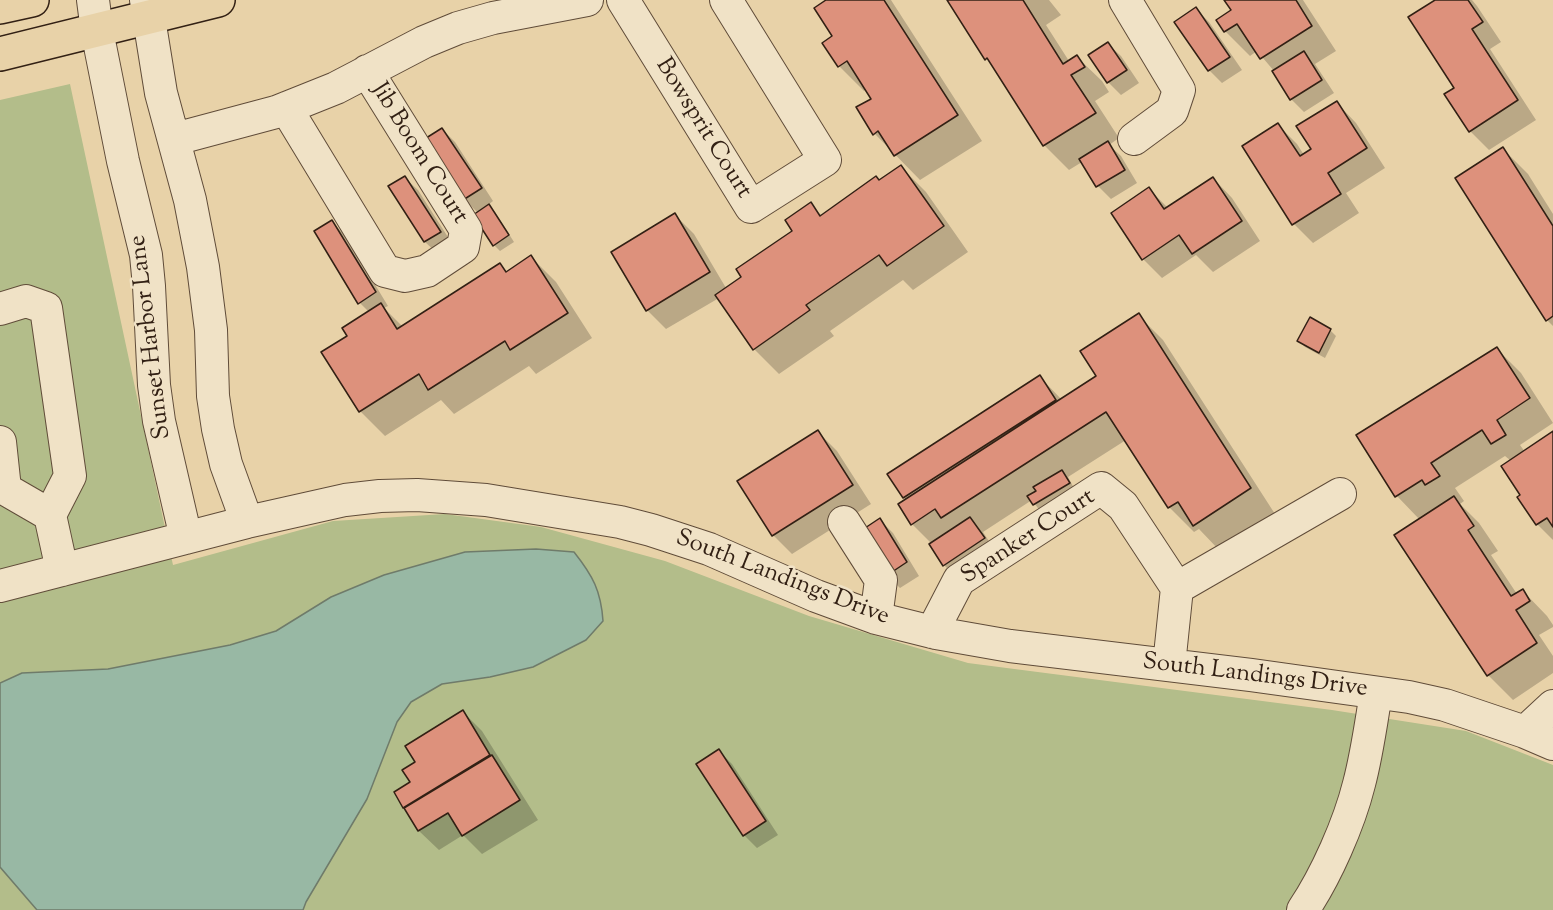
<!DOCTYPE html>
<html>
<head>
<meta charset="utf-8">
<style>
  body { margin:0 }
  canvas { display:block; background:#e8d2a8 }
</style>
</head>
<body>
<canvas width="1553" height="910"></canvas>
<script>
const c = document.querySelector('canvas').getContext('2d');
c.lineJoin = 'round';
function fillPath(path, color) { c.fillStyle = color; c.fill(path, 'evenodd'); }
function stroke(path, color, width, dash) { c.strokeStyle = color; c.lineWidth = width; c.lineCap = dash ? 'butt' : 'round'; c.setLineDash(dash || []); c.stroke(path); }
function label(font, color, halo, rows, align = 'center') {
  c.font = font + ' "Sorts Mill Goudy",serif'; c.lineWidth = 5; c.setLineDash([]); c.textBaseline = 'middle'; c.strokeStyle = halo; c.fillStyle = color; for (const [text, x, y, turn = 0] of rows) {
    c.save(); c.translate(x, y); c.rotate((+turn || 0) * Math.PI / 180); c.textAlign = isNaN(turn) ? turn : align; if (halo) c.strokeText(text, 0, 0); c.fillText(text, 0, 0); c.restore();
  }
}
const green = new Path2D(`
  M 70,84 L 173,565 L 333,521 L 445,514 L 541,527 L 665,561 L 809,616 L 968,663 L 1332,710 L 1466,731 L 1553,765 L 1553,910 L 0,910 L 0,100 Z`);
const water = new Path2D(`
  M 536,549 L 574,552 C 593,576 601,591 603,621 L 586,640 L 533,667 L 490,677 L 442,684 L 411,702 L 397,722 L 367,799 L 306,902 L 303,910 L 37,910 L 0,867 L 0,683 L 22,673 L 108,669 L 230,645 L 276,631 L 331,597 L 384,575 L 465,552 Z`);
const shadow = new Path2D(`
  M 829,0 L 891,0 L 982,141 L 920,180 L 875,134 L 873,99 L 866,89 L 864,91 L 839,66 Z
  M 949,0 L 1049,0 L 1061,15 L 1046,25 L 1069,61 L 1077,57 L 1102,81 L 1109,92 L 1095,101 L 1119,138 L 1109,145 L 1121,156 L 1137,183 L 1111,199 L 1098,186 L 1082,162 L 1069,170 L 1044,145 Z
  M 1226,0 L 1303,0 L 1336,51 L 1315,64 L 1334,93 L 1304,112 L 1291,99 L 1274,71 L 1257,51 L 1250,56 L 1225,31 L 1233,10 Z
  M 1437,0 L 1472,0 L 1477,6 L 1501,42 L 1490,49 L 1536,120 L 1489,150 L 1470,131 L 1456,88 Z
  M 1196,9 L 1209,22 L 1242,70 L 1222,83 L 1209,70 L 1177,23 Z
  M 1108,44 L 1121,56 L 1139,83 L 1121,95 L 1108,82 Z
  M 1337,103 L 1356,123 L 1385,168 L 1346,193 L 1359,213 L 1313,243 L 1294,224 L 1244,147 L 1278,125 L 1297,144 L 1304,155 L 1313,149 Z
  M 442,129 L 455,142 L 493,201 L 488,205 L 495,212 L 514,242 L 500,251 L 494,245 L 478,213 L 464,199 Z
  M 1503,149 L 1528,174 L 1553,214 L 1553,326 L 1547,320 Z
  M 901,167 L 926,192 L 968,252 L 913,290 L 903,280 L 830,331 L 834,336 L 779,374 L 754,349 L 719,298 L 666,329 L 647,310 L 675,215 L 694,234 L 726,288 L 743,277 L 794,231 L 810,204 L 822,216 Z
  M 405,178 L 418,190 L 453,245 L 438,254 L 425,242 L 390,187 Z
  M 1213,178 L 1232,198 L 1260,241 L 1213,272 L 1196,255 L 1162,278 L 1143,259 L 1149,189 L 1168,208 Z
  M 332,222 L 345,235 L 388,306 L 384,308 L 403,327 L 500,265 L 507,272 L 531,257 L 556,282 L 592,338 L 536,374 L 529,366 L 454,414 L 441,400 L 385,436 L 360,411 L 349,336 L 369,312 L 360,303 Z
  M 1138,315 L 1163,340 L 1275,514 L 1219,550 L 1199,529 L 1194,532 L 1169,507 L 1126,440 L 1068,477 L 1075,490 L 1040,511 L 1032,500 L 983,532 L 996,552 L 957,578 L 944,565 L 931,545 L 932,544 L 912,524 L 906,500 L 904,498 L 1040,377 L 1062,400 L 1098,376 Z
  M 1330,330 L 1336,336 L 1325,358 L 1305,347 L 1299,341 Z
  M 1496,348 L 1521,373 L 1553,423 L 1520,445 L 1525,452 L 1553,433 L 1553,540 L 1537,524 L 1519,498 L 1522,496 L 1511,461 L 1505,456 L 1455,488 L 1464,501 L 1460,504 L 1479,523 L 1498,551 L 1491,555 L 1517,594 L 1523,591 L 1547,616 L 1553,625 L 1553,627 L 1539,635 L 1553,656 L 1553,673 L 1513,700 L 1488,675 L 1420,520 L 1397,496 Z
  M 818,432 L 837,451 L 871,504 L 792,554 L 773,535 Z
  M 880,520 L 893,533 L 919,576 L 900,588 L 887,575 Z
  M 463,712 L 482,731 L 538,820 L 482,854 L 463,835 L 439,850 L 419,831 L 396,793 L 412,783 L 417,762 Z
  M 719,751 L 732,764 L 778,835 L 757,848 L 744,835 Z`);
const building = new Path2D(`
  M 826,0 L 884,0 L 958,115 L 894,156 L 878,131 L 873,135 L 856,107 L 871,99 L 847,61 L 838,67 L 822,43 L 832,36 L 814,8 Z
  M 947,0 L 1023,0 L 1063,64 L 1077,55 L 1085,67 L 1071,75 L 1096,113 L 1043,146 L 987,58 L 985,60 Z
  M 1224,0 L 1296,0 L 1312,26 L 1260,59 L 1237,24 L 1224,32 L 1216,20 L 1231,10 Z
  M 1435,0 L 1468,0 L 1483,22 L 1472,29 L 1518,100 L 1469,132 L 1444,94 L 1454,88 L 1408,17 Z
  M 1196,7 L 1230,57 L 1208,71 L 1174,22 Z
  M 1108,42 L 1127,70 L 1107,83 L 1088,55 Z
  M 1304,51 L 1322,80 L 1290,100 L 1272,71 Z
  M 1337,101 L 1367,148 L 1328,173 L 1341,194 L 1292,225 L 1242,146 L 1278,123 L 1300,156 L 1311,149 L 1296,126 Z
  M 442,128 L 482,188 L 463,200 L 423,140 Z
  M 1108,141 L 1125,170 L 1096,187 L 1079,159 Z
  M 1503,147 L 1553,226 L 1553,316 L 1546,321 L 1455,178 Z
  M 901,165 L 944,226 L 887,266 L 879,255 L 806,305 L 810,310 L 753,350 L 715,295 L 741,277 L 736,269 L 792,231 L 785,220 L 811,202 L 820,216 L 876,176 L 879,180 Z
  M 405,176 L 441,232 L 424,242 L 388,186 Z
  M 1213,177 L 1242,221 L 1192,254 L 1179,235 L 1142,260 L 1111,213 L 1149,187 L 1164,209 Z
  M 489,204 L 509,235 L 493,246 L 473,215 Z
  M 675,213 L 710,272 L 646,311 L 611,252 Z
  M 332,220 L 376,292 L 358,304 L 314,231 Z
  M 531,255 L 568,313 L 510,350 L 505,341 L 428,390 L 419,374 L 359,412 L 321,352 L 347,336 L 342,328 L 381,303 L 397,329 L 500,263 L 506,272 Z
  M 1139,313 L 1251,488 L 1193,526 L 1178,502 L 1168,508 L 1106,412 L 941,518 L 935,509 L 911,525 L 898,504 L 1096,376 L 1080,351 Z
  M 1310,317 L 1331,329 L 1319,353 L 1297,341 Z
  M 1497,347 L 1530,398 L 1497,420 L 1506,435 L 1491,444 L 1482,430 L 1431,463 L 1440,476 L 1425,485 L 1422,480 L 1395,497 L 1356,435 Z
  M 1040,375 L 1056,400 L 903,498 L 887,474 Z
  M 818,430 L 853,485 L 772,536 L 737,481 Z
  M 1553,431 L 1553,527 L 1547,518 L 1536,525 L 1517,497 L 1520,495 L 1501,466 Z
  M 1062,470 L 1070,483 L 1033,505 L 1027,496 L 1036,491 L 1033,487 Z
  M 1454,496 L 1474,526 L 1468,530 L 1511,596 L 1523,589 L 1530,601 L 1516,610 L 1537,643 L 1487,676 L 1394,535 Z
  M 970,517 L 985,538 L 943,566 L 929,544 Z
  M 880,518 L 907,562 L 886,576 L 859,532 Z
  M 463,710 L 490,755 L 403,808 L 394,792 L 410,782 L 402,770 L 415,762 L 405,746 Z
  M 719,749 L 766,821 L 743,836 L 696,764 Z
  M 492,755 L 520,800 L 462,836 L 448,813 L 418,831 L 404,808 Z`);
const minor = new Path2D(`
  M 93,0 L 97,31 L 123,161 L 146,255 L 149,286 L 154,385 L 159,421 L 186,538
  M 146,0 L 161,93 L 190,200 L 203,267 L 211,330 L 213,396 L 218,429 L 226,464 L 247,522
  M 623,0 L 751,207 L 825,160 L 726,0
  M 1125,0 L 1179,90 L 1172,111 L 1134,139
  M 286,108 L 385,271 L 405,276 L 427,271 L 463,247 L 466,230 L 367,71
  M 175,139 L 276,112 L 336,88 L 424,42 L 458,28 L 493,18 L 587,0
  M 0,309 L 26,301 L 46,308 L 70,476 L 50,515 L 62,570
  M 0,442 L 5,489 L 50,515
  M 844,522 L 881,580 L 876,618
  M 0,586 L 247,522 L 345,500 L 380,496 L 417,495 L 486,500 L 620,522 L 651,530 L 709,549 L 816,596 L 876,618 L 936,633 L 1010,646 L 1251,675 L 1409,697 L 1445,705 L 1525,732 L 1553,744
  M 1177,588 L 1340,494
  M 932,632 L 959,580 L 1101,488 L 1123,506 L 1177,588 L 1169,665
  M 1525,732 L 1553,706
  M 1303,910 C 1326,876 1349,824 1359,784 C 1367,754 1371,723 1376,693`);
const major = new Path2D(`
  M 0,7 L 32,0
  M 0,54 L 218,0`);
const streetNames = [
  ["Bowsprit Court",702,129,58],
  ["Jib Boom Court",418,154,58],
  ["Sunset Harbor Lane",152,337,-97],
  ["Spanker Court",1029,538,-33],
  ["South Landings Drive",782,579,21],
  ["South Landings Drive",1255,677,7]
];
fillPath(green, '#b3bd8a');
fillPath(water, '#98b8a4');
stroke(water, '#6f7b6a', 1.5);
fillPath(shadow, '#0003');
fillPath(building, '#dd917c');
stroke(building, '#322014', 1.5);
stroke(minor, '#604c39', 34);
stroke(major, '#322014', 36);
stroke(minor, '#f0e2c6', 32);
stroke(major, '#e8d2a8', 33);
label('24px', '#322014', '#f0e2c6', streetNames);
</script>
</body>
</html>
